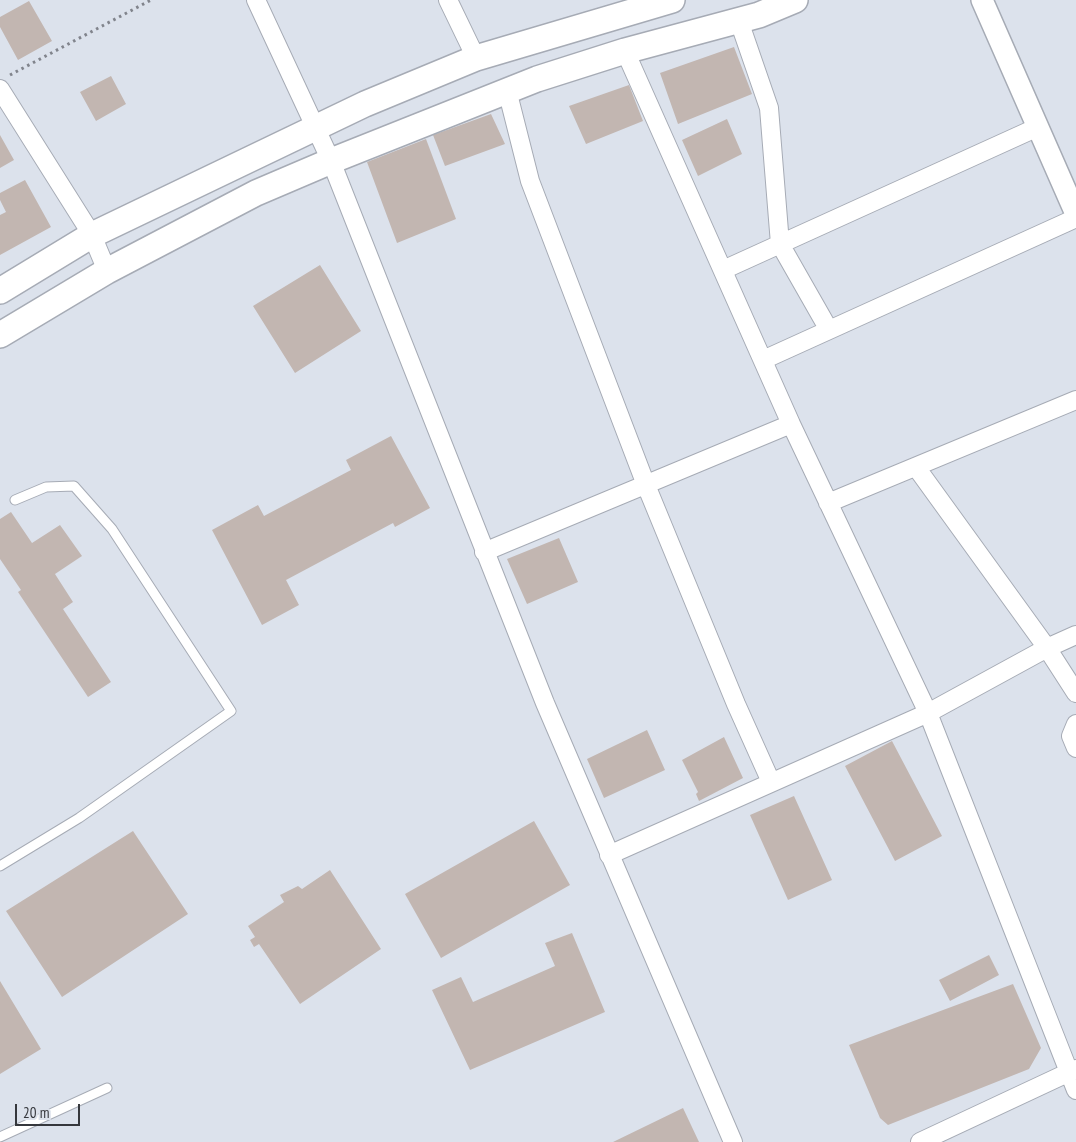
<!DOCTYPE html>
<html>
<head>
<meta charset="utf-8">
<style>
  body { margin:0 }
  #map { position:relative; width:1076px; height:1142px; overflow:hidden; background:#dce2ec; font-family:"PT Sans Narrow",sans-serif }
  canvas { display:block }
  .scale { position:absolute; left:15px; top:1104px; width:65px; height:22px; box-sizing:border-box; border:2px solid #35373c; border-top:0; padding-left:6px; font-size:15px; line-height:18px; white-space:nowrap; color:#35373c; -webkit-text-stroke:4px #dce2ec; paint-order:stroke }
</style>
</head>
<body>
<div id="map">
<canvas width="1076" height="1142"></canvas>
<div class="scale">20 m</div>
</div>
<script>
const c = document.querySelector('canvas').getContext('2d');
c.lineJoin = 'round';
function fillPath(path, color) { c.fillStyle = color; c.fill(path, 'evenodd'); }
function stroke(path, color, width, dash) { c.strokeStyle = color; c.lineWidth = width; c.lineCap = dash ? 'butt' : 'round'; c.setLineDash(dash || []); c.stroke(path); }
const building = new Path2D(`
  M 29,1 L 52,41 L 18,60 L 0,27 L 0,17 Z
  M 734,47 L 752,94 L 678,124 L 660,73 Z
  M 111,76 L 126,104 L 96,121 L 80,92 Z
  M 629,85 L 643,121 L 586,144 L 569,106 Z
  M 491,114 L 505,144 L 445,166 L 433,135 Z
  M 727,119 L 742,154 L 698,176 L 682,140 Z
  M 0,135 L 14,160 L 0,168 Z
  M 426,139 L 456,219 L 397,243 L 367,162 Z
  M 25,180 L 51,227 L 0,255 L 0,215 L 6,212 L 0,200 L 0,193 Z
  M 320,265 L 361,331 L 295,373 L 253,306 Z
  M 391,436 L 430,508 L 395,527 L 393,523 L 286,580 L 299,605 L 262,625 L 212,530 L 258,505 L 264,516 L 351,470 L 346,460 Z
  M 11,512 L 32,543 L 60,525 L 82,556 L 55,574 L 73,602 L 63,609 L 111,682 L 88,697 L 18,592 L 21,590 L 0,559 L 0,519 Z
  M 559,538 L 578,582 L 527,604 L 507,559 Z
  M 647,730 L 665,770 L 604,798 L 587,759 Z
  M 724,737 L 743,778 L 699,801 L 696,794 L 698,792 L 682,760 Z
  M 892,741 L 942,836 L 895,861 L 845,766 Z
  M 794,796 L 832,880 L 788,900 L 750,815 Z
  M 534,821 L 570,885 L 441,958 L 405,894 Z
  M 133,831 L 188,914 L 62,997 L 6,911 Z
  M 330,870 L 381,949 L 300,1004 L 259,944 L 254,947 L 250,940 L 255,937 L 248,926 L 284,902 L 280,895 L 298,886 L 302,889 Z
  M 572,933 L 605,1012 L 470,1070 L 432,990 L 461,977 L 473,1002 L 555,966 L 545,943 Z
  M 989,955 L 999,975 L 950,1001 L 939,980 Z
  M 0,981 L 41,1049 L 0,1074 Z
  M 1013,984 L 1041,1048 L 1029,1069 L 888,1125 L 880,1118 L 849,1045 Z
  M 683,1108 L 699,1142 L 613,1142 Z`);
const path = new Path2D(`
  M 10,75 L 151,0`);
const service = new Path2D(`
  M 0,866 L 79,818 L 231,711 L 112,529 L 74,486 L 46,487 L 15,500
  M 0,1137 L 107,1088`);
const minor = new Path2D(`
  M 256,0 L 331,161 L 545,703 L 733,1142
  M 448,0 L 476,58
  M 739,21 L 769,108 L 780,244 L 829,330
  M 625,51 L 791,424 L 928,713 L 1076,1090
  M 0,89 L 92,235 L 107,271
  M 507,90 L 530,181 L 646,485 L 736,704 L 771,782
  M 723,270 L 1038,127
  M 763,360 L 1076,218
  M 916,467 L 1047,648 L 1076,693
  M 828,503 L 1076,400
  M 484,552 L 791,424
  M 1076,724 L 1071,736 L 1076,748
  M 609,855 L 928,713 L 1047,648 L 1076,635
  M 920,1142 L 1076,1069`);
const tertiary = new Path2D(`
  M 982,0 L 1076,214`);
const secondary = new Path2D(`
  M 0,291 L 92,235 L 365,104 L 476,58 L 672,0
  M 0,335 L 107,271 L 256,193 L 331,161 L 537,79 L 625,51 L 759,15 L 795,0`);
fillPath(building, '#c2b6b1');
stroke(service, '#a6abb5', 11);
stroke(minor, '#a6abb5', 20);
stroke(tertiary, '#a6abb5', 24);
stroke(secondary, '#a6abb5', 28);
stroke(path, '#81848c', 3, [2.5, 4]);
stroke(service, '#fff', 9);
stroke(minor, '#fff', 18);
stroke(tertiary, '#fff', 21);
stroke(secondary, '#fff', 25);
</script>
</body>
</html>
